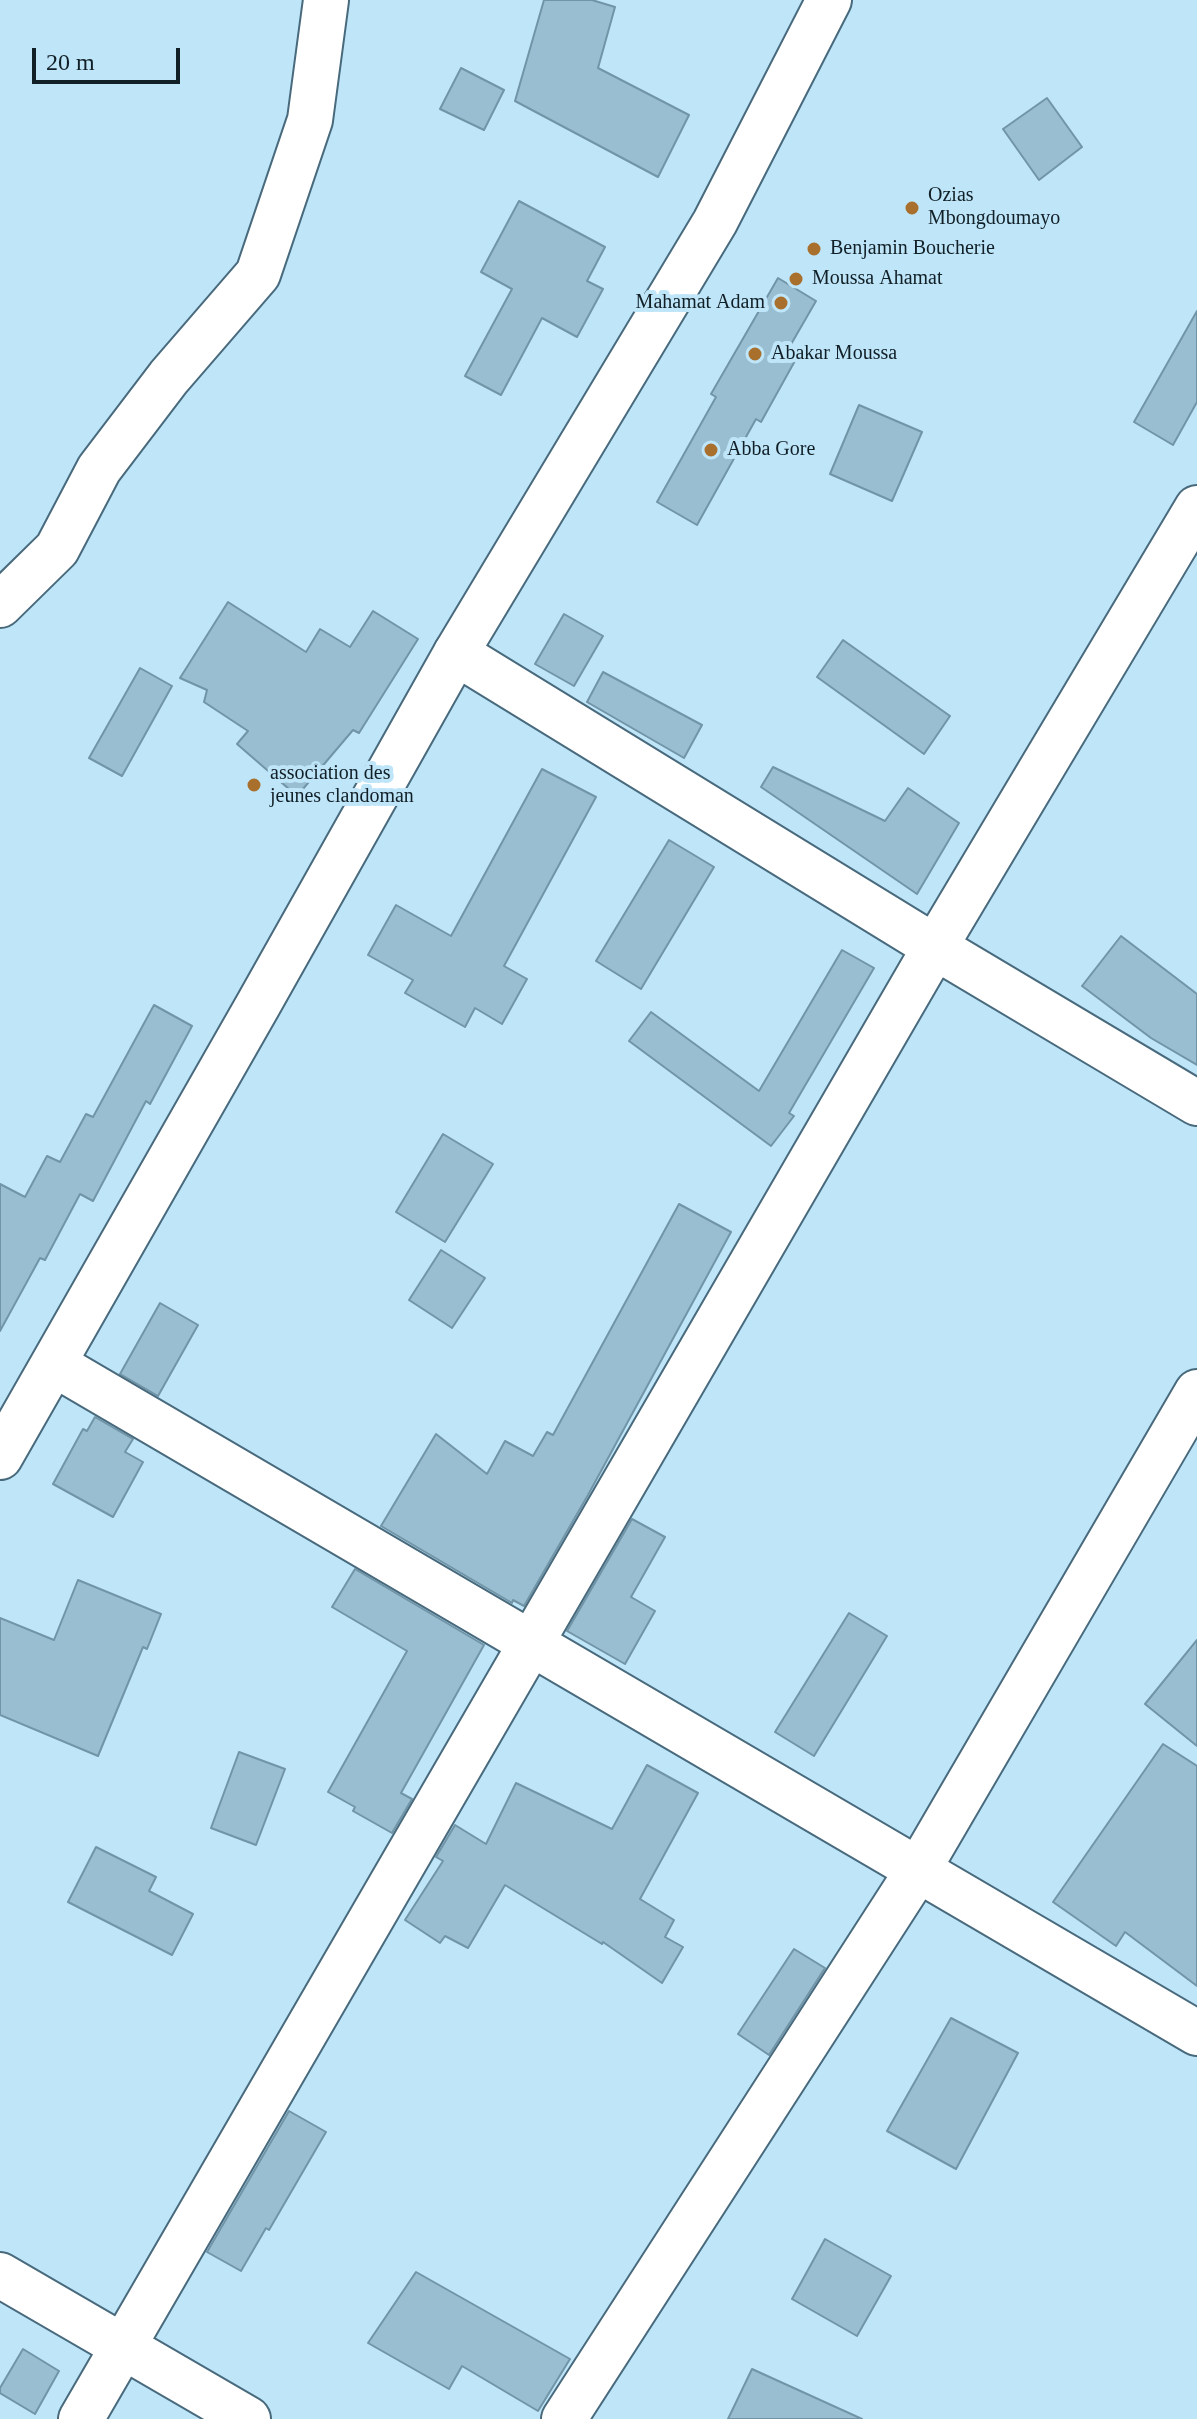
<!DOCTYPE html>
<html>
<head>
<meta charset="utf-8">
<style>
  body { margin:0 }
  #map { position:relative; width:1197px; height:2419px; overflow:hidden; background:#bfe5f9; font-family:Georgia,serif }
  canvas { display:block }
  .scale { position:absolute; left:32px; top:48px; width:148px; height:36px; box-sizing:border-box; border:4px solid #111f26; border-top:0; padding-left:10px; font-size:24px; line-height:28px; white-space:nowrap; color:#111f26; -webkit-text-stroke:6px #bfe5f9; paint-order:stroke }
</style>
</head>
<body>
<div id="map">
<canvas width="1197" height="2419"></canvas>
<div class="scale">20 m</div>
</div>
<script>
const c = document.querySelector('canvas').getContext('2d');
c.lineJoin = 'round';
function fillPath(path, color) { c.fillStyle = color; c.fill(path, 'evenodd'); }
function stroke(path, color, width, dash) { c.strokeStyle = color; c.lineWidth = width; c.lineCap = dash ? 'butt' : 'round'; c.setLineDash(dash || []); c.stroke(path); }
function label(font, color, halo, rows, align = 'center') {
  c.font = font + ' Georgia,serif'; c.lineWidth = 8; c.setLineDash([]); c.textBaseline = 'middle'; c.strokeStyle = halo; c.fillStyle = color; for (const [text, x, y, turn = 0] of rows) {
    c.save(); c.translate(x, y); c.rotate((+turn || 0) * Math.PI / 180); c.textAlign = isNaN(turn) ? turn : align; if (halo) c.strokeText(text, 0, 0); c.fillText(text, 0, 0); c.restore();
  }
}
const building = new Path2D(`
  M 544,0 L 592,0 L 615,7 L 598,68 L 689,115 L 658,177 L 515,101 Z
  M 461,68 L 504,90 L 484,130 L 440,109 Z
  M 1047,98 L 1082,147 L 1039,180 L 1003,129 Z
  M 519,201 L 605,247 L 587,281 L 603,289 L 577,337 L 542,318 L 501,395 L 465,376 L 512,289 L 481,272 Z
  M 778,278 L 816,301 L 786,353 L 796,359 L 761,422 L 756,419 L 697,525 L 657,502 L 716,397 L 711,394 Z
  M 1197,311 L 1197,402 L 1173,445 L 1134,422 Z
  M 859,405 L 922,432 L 892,501 L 830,474 Z
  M 228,602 L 306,652 L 320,629 L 350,647 L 373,611 L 418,639 L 359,733 L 353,730 L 297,796 L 237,744 L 248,731 L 204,702 L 207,690 L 180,678 Z
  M 564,614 L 603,636 L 574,686 L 535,664 Z
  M 843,640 L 950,716 L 924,754 L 817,677 Z
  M 140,668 L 172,686 L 122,776 L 89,758 Z
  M 603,672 L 702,725 L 684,758 L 587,702 Z
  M 773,767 L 885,821 L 908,788 L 959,823 L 917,894 L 761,787 Z
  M 542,769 L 596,797 L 504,966 L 527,979 L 502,1024 L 475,1008 L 465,1027 L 405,993 L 413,980 L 368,955 L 396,905 L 451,936 Z
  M 669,840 L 714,867 L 641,989 L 596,961 Z
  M 1121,936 L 1197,994 L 1197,1065 L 1151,1038 L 1082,986 Z
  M 842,950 L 874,968 L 789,1113 L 794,1116 L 771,1146 L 629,1041 L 651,1012 L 759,1091 Z
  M 154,1005 L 192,1026 L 150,1104 L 146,1101 L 93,1201 L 80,1194 L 45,1260 L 40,1258 L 0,1331 L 0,1184 L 25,1197 L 47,1156 L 60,1162 L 86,1114 L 93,1117 Z
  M 443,1134 L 493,1164 L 445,1242 L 396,1212 Z
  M 679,1204 L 731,1232 L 588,1495 L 524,1606 L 513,1600 L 512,1603 L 381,1526 L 436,1434 L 487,1474 L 505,1441 L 533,1456 L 547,1432 L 553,1435 Z
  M 441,1250 L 485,1278 L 452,1328 L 409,1300 Z
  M 160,1303 L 198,1325 L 158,1396 L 120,1374 Z
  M 95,1417 L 133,1439 L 125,1452 L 143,1462 L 113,1517 L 53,1484 L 83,1429 L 87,1431 Z
  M 632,1519 L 665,1537 L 631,1597 L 655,1611 L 625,1664 L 567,1631 Z
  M 355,1569 L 484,1645 L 401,1793 L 412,1799 L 392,1833 L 353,1811 L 355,1807 L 328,1792 L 407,1651 L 332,1607 Z
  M 78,1580 L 161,1614 L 147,1649 L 143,1647 L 98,1756 L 0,1715 L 0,1618 L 54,1640 Z
  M 849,1613 L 887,1636 L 814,1756 L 775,1732 Z
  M 1197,1640 L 1197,1746 L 1145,1704 Z
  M 1163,1744 L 1197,1766 L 1197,1986 L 1125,1932 L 1116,1946 L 1053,1902 Z
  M 239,1752 L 285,1769 L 256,1845 L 211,1828 Z
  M 647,1765 L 698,1793 L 640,1899 L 674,1920 L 665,1937 L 683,1947 L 662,1983 L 603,1942 L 602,1944 L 505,1885 L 468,1948 L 445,1936 L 440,1943 L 405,1920 L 443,1861 L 436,1857 L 455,1825 L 486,1844 L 516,1783 L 612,1829 Z
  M 96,1847 L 156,1877 L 149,1891 L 193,1914 L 172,1955 L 68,1902 Z
  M 794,1949 L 825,1968 L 769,2055 L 738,2034 Z
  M 951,2018 L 1018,2053 L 956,2169 L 887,2131 Z
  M 289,2111 L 326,2132 L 269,2230 L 266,2228 L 241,2271 L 207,2252 Z
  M 825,2239 L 891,2276 L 857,2336 L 792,2299 Z
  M 416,2272 L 570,2359 L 538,2411 L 462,2366 L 449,2389 L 368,2343 Z
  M 23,2349 L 59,2371 L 35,2414 L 0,2393 L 0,2388 Z
  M 752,2369 L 862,2419 L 728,2419 Z`);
const minor = new Path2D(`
  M 0,605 L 57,549 L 99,469 L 169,377 L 258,274 L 310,120 L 326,0
  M 456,653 L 935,947 L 1197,1103
  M 54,1364 L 1197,2033
  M 0,2275 L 248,2419
  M 81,2419 L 935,947 L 1197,508
  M 564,2419 L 918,1870 L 1197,1392`);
const primary = new Path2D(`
  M 0,1457 L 258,1005 L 456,653 L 715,222 L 829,0`);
const markers = [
  [912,208,8,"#a86f2d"],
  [814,249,8,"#a86f2d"],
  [796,279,8,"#a86f2d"],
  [781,303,8,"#a86f2d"],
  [755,354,8,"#a86f2d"],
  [711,450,8,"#a86f2d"],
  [254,785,8,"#a86f2d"]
];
const poiNames = [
  ["Ozias",928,196],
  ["Mbongdoumayo",928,219],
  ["Benjamin Boucherie",830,249],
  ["Moussa Ahamat",812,279],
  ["Mahamat Adam",765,303,"right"],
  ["Abakar Moussa",771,354],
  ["Abba Gore",727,450],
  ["association des",270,774],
  ["jeunes clandoman",270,797]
];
fillPath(building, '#99bed1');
stroke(building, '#7195a7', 2);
stroke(minor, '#486a7c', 48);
stroke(primary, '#486a7c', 48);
stroke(minor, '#fff', 44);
stroke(primary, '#fff', 44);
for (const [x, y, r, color] of markers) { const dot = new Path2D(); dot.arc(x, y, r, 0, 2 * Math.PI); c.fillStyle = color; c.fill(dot); stroke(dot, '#bfe5f9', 3); }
label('20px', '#111f26', '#bfe5f9', poiNames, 'left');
</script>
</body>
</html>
